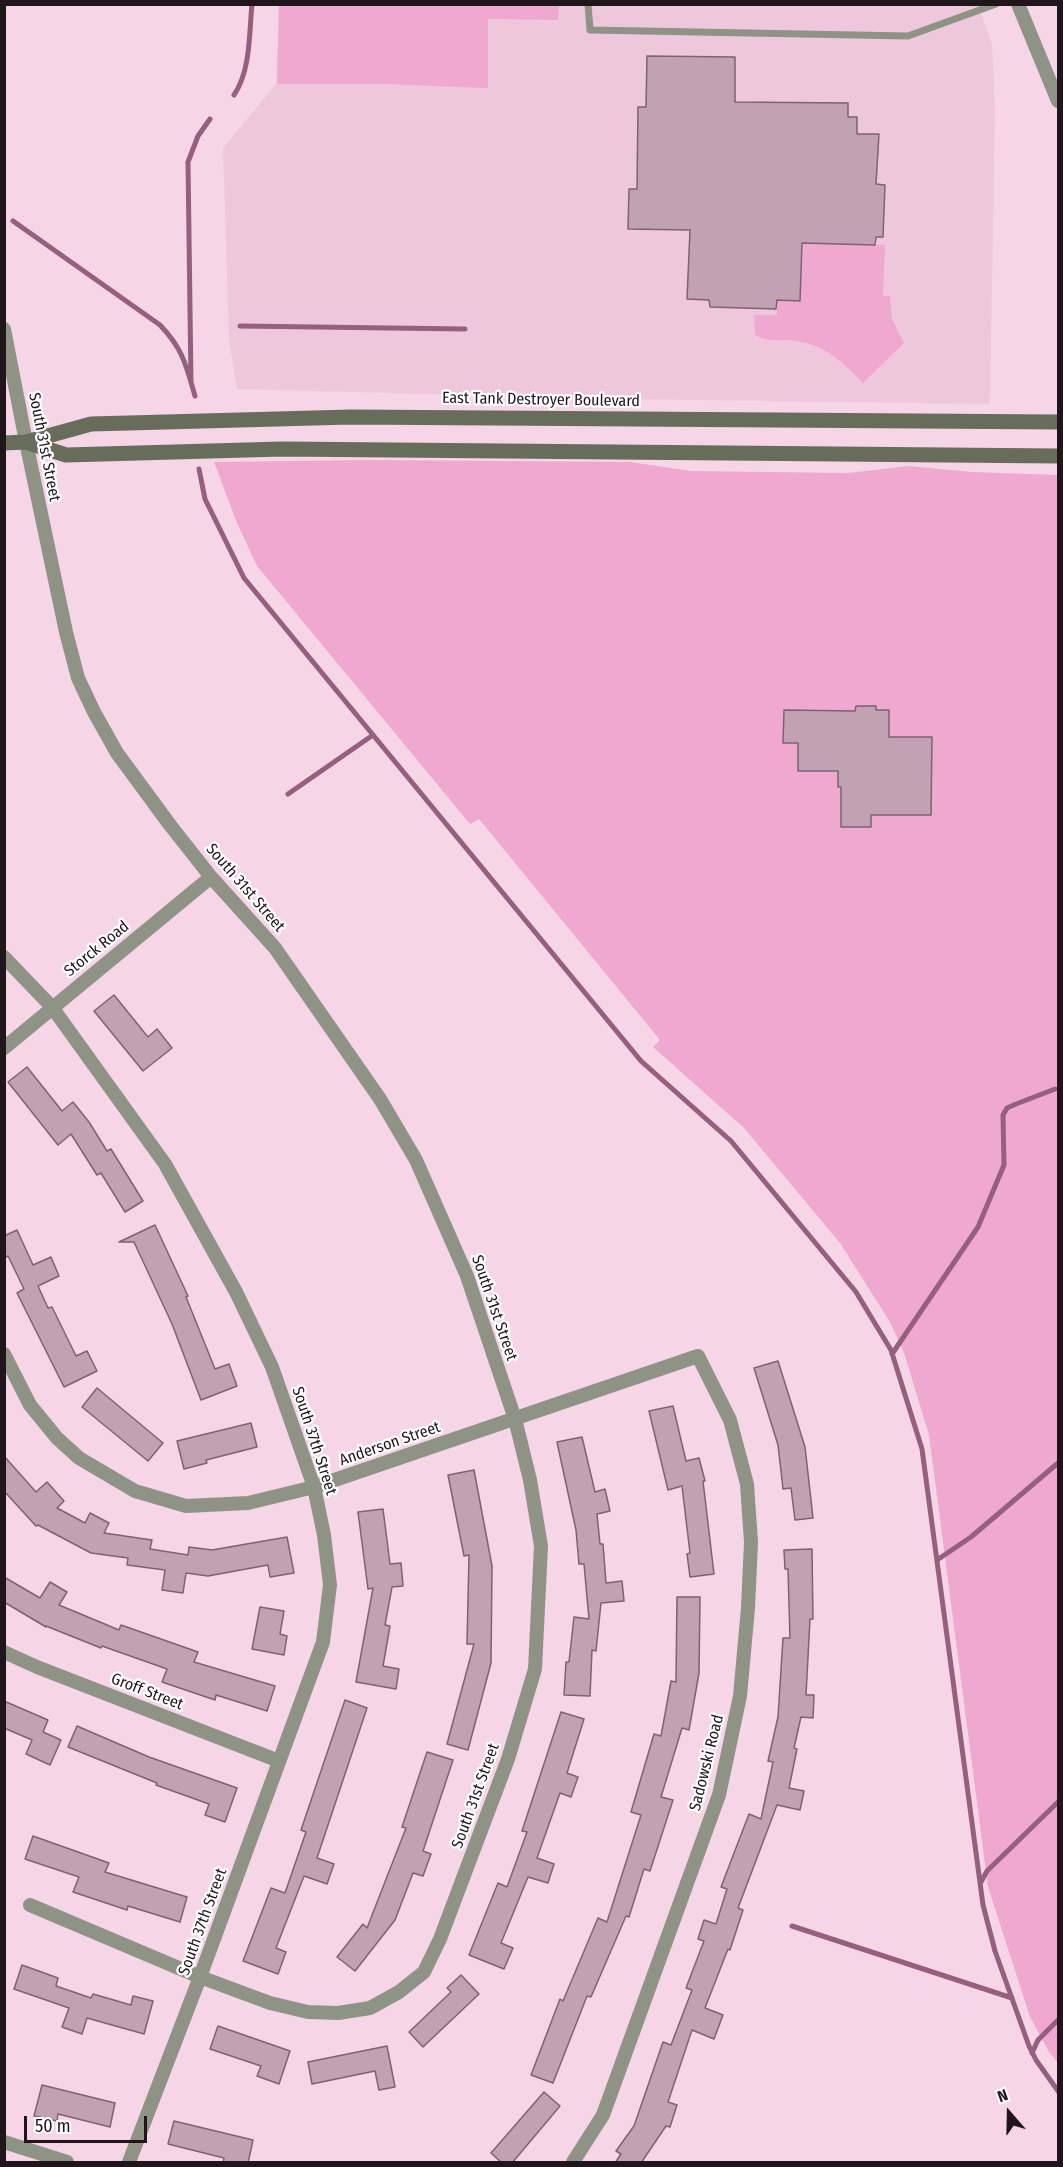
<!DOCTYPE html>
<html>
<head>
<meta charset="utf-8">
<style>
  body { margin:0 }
  #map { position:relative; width:1063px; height:2167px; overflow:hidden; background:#f6d5e7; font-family:"Fira Sans Condensed",sans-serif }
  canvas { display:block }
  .frame { position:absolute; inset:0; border:6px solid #20151b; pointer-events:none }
  .north { position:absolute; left:979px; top:2083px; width:60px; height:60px; -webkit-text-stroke:4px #fff; paint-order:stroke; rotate:340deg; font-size:16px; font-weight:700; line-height:24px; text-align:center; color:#20151b }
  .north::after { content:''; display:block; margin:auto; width:21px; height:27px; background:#20151b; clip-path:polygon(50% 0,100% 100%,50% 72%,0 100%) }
  .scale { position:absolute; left:24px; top:2116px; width:123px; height:27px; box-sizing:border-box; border:3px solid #20151b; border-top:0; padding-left:8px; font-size:18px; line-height:21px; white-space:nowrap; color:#20151b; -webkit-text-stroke:4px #fff; paint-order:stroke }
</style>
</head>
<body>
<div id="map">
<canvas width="1063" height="2167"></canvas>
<div class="frame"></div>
<div class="north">N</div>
<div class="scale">50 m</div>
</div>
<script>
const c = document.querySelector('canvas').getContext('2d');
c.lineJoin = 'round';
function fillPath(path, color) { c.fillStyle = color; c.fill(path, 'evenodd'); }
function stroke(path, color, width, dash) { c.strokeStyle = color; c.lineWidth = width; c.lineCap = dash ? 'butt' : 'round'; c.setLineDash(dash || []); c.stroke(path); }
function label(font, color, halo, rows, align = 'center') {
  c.font = font + ' "Fira Sans Condensed",sans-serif'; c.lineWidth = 4.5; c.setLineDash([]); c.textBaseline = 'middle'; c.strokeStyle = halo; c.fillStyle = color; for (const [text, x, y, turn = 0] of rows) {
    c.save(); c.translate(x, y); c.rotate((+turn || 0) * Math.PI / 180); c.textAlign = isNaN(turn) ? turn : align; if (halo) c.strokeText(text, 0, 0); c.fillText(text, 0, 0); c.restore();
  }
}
const built = new Path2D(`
  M 279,5 L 978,5 L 992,44 L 995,108 L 990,404 L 624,399 L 237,389 L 229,340 L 223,148 L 276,84 Z`);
const green = new Path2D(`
  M 279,5 L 559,4 L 559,5 L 558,20 L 488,19 L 488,88 L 484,88 L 385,84 L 277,84 Z
  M 802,243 L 885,245 L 883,296 L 890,296 L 892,319 L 904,343 L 863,383 C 843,363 826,345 797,341 C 782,339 768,343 755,335 L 754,315 L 777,315 L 777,300 L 800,300 Z
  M 368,460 L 630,462 L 691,471 L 848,473 L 909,466 L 972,472 L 1058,475 L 1058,2063 L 1049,2052 L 1030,2017 L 988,1887 L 929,1435 L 904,1353 L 890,1322 L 840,1243 L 744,1128 L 653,1047 L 660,1040 L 479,819 L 470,824 L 257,566 L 237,523 L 214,462 Z`);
const stream = new Path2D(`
  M 234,95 C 251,70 249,33 252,4
  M 13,221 L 160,325 C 183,349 186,365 195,396
  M 240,326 L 465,329
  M 191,383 L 188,162 L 198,136 L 210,119
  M 199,469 L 205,499 L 244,578 L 641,1061 L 731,1141 L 856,1292 L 891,1350 L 922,1449 L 983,1905 L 995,1951 L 1029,2046 L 1036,2060 L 1058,2091
  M 288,794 L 373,735
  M 892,1354 L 978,1227 L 1004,1165 L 1003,1115 L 1007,1108 L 1016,1104 L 1055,1089
  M 937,1560 L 971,1537 L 1058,1463
  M 981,1882 L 987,1871 L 1058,1802
  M 792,1926 L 1012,1998
  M 1032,2053 L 1038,2040 L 1058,2020`);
const building = new Path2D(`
  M 647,56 L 735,57 L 735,102 L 848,103 L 848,117 L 857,117 L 857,134 L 879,134 L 876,184 L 885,185 L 883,237 L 876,237 L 875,245 L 802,243 L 800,301 L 777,300 L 776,309 L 710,307 L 709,300 L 687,299 L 690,230 L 628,229 L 629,189 L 637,189 L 638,107 L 646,107 Z
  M 856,706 L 876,706 L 876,710 L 889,710 L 889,737 L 932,737 L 931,815 L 871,815 L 871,827 L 841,827 L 841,787 L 838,787 L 838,771 L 798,771 L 798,743 L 783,743 L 784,710 L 855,711 Z
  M 114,995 L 148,1037 L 157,1029 L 172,1048 L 143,1071 L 94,1011 Z
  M 27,1067 L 62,1111 L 73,1102 L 89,1122 L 107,1151 L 111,1149 L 143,1201 L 125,1212 L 101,1173 L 97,1175 L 71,1134 L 58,1145 L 8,1082 Z
  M 155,1225 L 188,1296 L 186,1297 L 215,1369 L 229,1364 L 237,1386 L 201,1400 L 172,1324 L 134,1242 L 119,1242 Z
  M 17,1230 L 33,1265 L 51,1257 L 59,1276 L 38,1286 L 48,1308 L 52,1307 L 76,1356 L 87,1351 L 97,1371 L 64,1387 L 17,1293 L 24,1289 L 8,1256 L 4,1258 L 4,1236 Z
  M 778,1361 L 805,1447 L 813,1518 L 795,1520 L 791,1488 L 783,1489 L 778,1445 L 754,1368 Z
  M 97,1388 L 163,1443 L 148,1461 L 82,1407 Z
  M 673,1406 L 686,1461 L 699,1458 L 705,1481 L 703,1481 L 714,1574 L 690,1577 L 687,1554 L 690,1553 L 682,1486 L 668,1490 L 649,1411 Z
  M 251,1423 L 257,1447 L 206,1460 L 207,1463 L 184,1469 L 177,1441 Z
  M 582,1437 L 595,1492 L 605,1489 L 610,1511 L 597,1514 L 600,1544 L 603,1544 L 606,1583 L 622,1581 L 624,1601 L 601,1603 L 596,1651 L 592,1650 L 590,1696 L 564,1695 L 566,1662 L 569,1662 L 574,1617 L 589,1619 L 584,1564 L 579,1564 L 576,1530 L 557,1442 Z
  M 4,1456 L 36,1492 L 47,1482 L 64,1501 L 57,1508 L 85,1523 L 90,1513 L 109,1523 L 104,1533 L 152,1540 L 150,1549 L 188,1555 L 189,1547 L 212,1550 L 287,1537 L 294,1573 L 270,1577 L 268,1565 L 208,1576 L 186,1573 L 183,1593 L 162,1590 L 165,1570 L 127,1565 L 128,1558 L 91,1553 L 38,1525 L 36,1526 L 4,1491 Z
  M 474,1470 L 492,1566 L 491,1663 L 468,1750 L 447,1744 L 474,1644 L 467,1644 L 469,1555 L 464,1556 L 448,1475 Z
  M 383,1509 L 390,1564 L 401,1563 L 403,1586 L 392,1587 L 385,1625 L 390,1626 L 383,1666 L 399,1669 L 396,1689 L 356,1682 L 373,1588 L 368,1589 L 358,1512 Z
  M 812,1549 L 813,1619 L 810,1619 L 806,1695 L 814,1695 L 813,1718 L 801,1717 L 794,1748 L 797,1749 L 789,1788 L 804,1791 L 800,1810 L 777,1805 L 738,1908 L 743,1910 L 730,1950 L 728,1949 L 705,2008 L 723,2015 L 714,2039 L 692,2030 L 668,2102 L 677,2105 L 670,2127 L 666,2126 L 641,2163 L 615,2163 L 621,2154 L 616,2151 L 634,2126 L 663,2042 L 671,2045 L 692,1990 L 686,1988 L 704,1941 L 698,1939 L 704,1920 L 716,1924 L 727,1889 L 721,1887 L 749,1814 L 761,1819 L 773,1762 L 768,1761 L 778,1717 L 783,1638 L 790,1638 L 788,1569 L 785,1569 L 784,1550 Z
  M 4,1577 L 40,1598 L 50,1582 L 67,1592 L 59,1605 L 119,1630 L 121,1625 L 198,1652 L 194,1662 L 275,1686 L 267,1711 L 216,1695 L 215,1700 L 162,1682 L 167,1669 L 102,1646 L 101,1648 L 46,1626 L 46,1627 L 4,1602 Z
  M 677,1597 L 700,1597 L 699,1673 L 689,1730 L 682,1728 L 661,1797 L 673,1800 L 650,1871 L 644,1869 L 629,1917 L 626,1916 L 591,1997 L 587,1996 L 553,2083 L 531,2075 L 560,1999 L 563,2001 L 598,1918 L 607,1922 L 641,1815 L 631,1812 L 654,1734 L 661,1736 L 671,1681 L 676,1682 Z
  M 260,1607 L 284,1611 L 280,1634 L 287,1636 L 284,1655 L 252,1649 Z
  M 345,1700 L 367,1708 L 317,1858 L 334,1864 L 327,1884 L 304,1876 L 276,1948 L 286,1952 L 278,1974 L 243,1961 L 271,1888 L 285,1893 L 306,1832 L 301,1830 Z
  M 4,1701 L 48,1720 L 43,1732 L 61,1740 L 50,1765 L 26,1754 L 32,1740 L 4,1728 Z
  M 561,1712 L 584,1719 L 567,1773 L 578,1777 L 571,1797 L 560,1793 L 537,1858 L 554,1864 L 548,1883 L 528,1877 L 501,1943 L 513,1948 L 504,1969 L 469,1955 L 498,1883 L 507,1887 L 527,1832 L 522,1831 Z
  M 77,1726 L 149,1757 L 237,1788 L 225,1822 L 205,1815 L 209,1804 L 156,1785 L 157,1783 L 68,1747 Z
  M 427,1752 L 453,1760 L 423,1851 L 431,1854 L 423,1876 L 413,1873 L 395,1920 L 355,1971 L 337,1957 L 363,1924 L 367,1928 L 406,1828 L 402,1827 Z
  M 33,1836 L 109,1863 L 105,1872 L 187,1897 L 180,1922 L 128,1906 L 127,1910 L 73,1892 L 79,1877 L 25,1859 Z
  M 22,1965 L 58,1978 L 56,1986 L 91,1998 L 93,1994 L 131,2005 L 133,1996 L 153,2001 L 144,2034 L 87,2018 L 82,2034 L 62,2027 L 69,2008 L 14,1989 Z
  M 461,1975 L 479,1994 L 423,2047 L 409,2032 L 451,1992 L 447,1988 Z
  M 218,2026 L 290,2051 L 279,2084 L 257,2076 L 261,2066 L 210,2049 Z
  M 387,2046 L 395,2087 L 379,2090 L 375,2071 L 312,2084 L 308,2062 Z
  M 42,2085 L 115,2103 L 110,2127 L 58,2114 L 57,2121 L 34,2116 Z
  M 544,2092 L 560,2106 L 512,2163 L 502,2163 L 491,2153 Z
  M 174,2121 L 253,2140 L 248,2163 L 223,2163 L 224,2158 L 168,2144 Z`);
const lane = new Path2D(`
  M 588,4 L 590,30 L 908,36 L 996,4`);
const street = new Path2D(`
  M 1018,4 L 1058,101
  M 4,329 L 26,442 L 66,632 L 78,678 L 94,712 L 117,753 L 170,825 L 211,877 L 275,948 L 380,1099 L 416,1160 L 467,1276 L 515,1419 L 530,1480 L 541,1546 L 535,1669 L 508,1759 L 440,1939 L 424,1972 L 399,1992 L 370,2008 L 338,2013 L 308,2012 L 270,2003 L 200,1977 L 30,1905
  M 4,957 L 52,1007 L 165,1164 L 236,1292 L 272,1367 L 314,1487 L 324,1535 L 330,1585 L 323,1642 L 200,1977 L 129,2162
  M 4,1048 L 211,877
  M 4,1354 L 30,1405 L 57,1438 L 79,1458 L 135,1491 L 186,1506 L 248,1503 L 314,1487 L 698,1356 L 730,1420 L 747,1484 L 751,1542 L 748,1608 L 740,1696 L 719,1795 L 603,2115 L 573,2162
  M 4,1652 L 37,1667 L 279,1761
  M 4,2142 L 67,2162`);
const secondary = new Path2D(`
  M 26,442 L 66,455 L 282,449 L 1058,456
  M 4,443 L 26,442 L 91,424 L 351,417 L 1058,422`);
const streetNames = [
  ["East Tank Destroyer Boulevard",541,400,1],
  ["South 31st Street",44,447,79],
  ["South 31st Street",245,888,49],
  ["Storck Road",97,949,-39],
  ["South 31st Street",494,1308,71],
  ["South 37th Street",314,1441,72],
  ["Anderson Street",390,1444,-19],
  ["Groff Street",147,1692,21],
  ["Sadowski Road",707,1763,-76],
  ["South 31st Street",476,1796,-70],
  ["South 37th Street",203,1922,-70]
];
fillPath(built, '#efc7dc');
fillPath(green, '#efa9d0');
stroke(stream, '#955f7e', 5);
fillPath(building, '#c1a2b2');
stroke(building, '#7e6271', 1.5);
stroke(lane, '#8f9386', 7);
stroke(street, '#8f9386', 14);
stroke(secondary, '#686d5b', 15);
label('16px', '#20151b', '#fff', streetNames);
</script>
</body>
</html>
